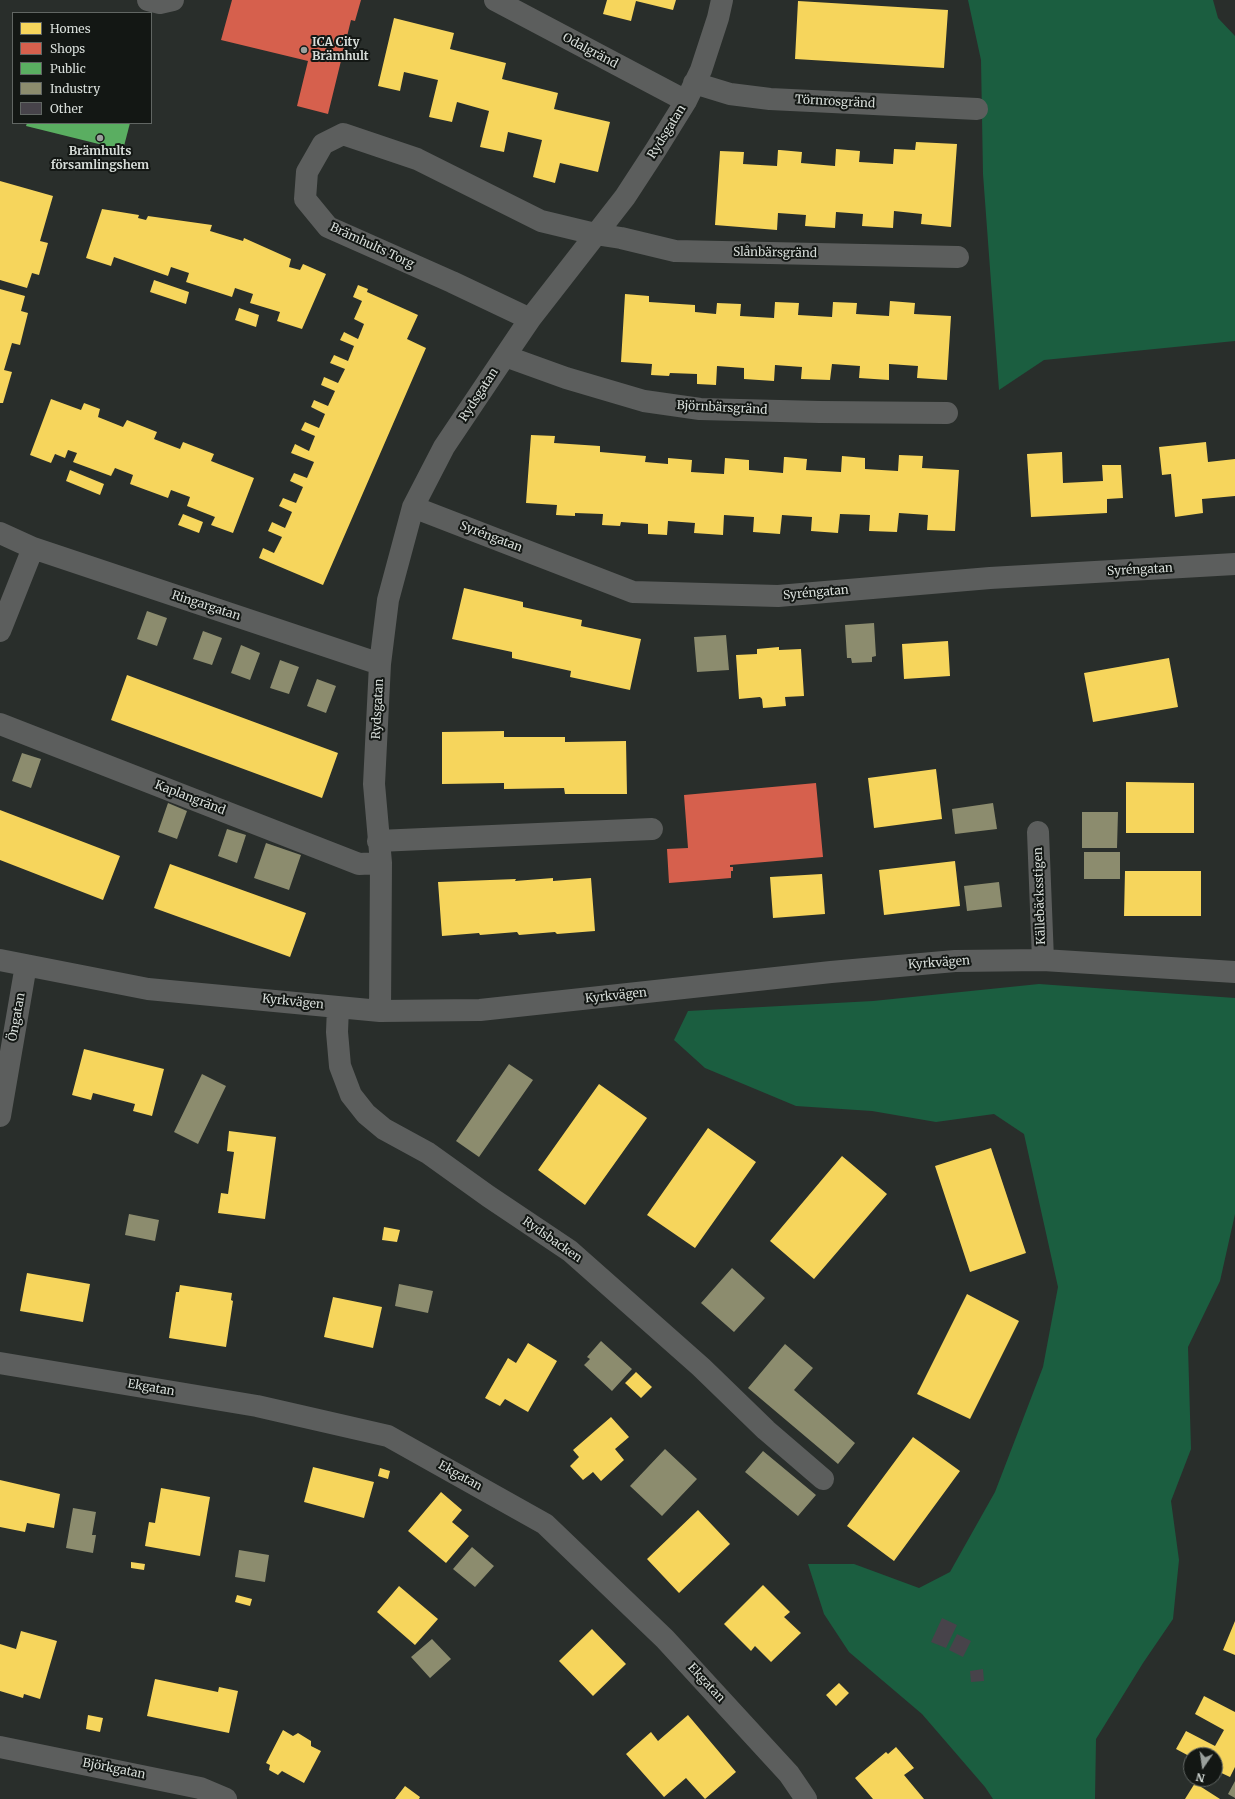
<!DOCTYPE html>
<html>
<head>
<meta charset="utf-8">
<style>
  body { margin:0 }
  #map { position:relative; width:1235px; height:1799px; overflow:hidden; background:#292e2b; font-family:Merriweather,serif }
  canvas { display:block }
  .legend { position:absolute; left:12px; top:12px; width:140px; height:112px; box-sizing:border-box; background:#131714; border:1px solid #616663; margin:0; padding:5px 7px; list-style:none; font-size:12px; color:#d7ddd9 }
  .legend li { display:flex; align-items:center; gap:8px; height:20px }
  .legend b { width:20px; border:1px solid #616663 }
  .north { position:absolute; left:1183px; top:1747px; width:40px; height:40px; box-sizing:border-box; background:#131714; border:1px solid #616663; border-radius:50%; rotate:193deg; font-size:11px; font-weight:700; line-height:16px; text-align:center; color:#d7ddd9 }
  .north::after { content:''; display:block; margin:auto; width:14px; height:18px; background:#9aa09c; clip-path:polygon(50% 0,100% 100%,50% 72%,0 100%) }
</style>
</head>
<body>
<div id="map">
<canvas width="1235" height="1799"></canvas>
<ul class="legend">
<li><b style="height:11px;background:#f6d55c"></b>Homes</li>
<li><b style="height:11px;background:#d6604d"></b>Shops</li>
<li><b style="height:11px;background:#5aae61"></b>Public</li>
<li><b style="height:11px;background:#8c8c6e"></b>Industry</li>
<li><b style="height:11px;background:#47434a"></b>Other</li>
</ul>
<div class="north">N</div>
</div>
<script>
const c = document.querySelector('canvas').getContext('2d');
c.lineJoin = 'round';
function fillPath(path, color) { c.fillStyle = color; c.fill(path, 'evenodd'); }
function stroke(path, color, width, dash) { c.strokeStyle = color; c.lineWidth = width; c.lineCap = dash ? 'butt' : 'round'; c.setLineDash(dash || []); c.stroke(path); }
function label(font, color, halo, rows, align = 'center') {
  c.font = font + ' Merriweather,serif'; c.lineWidth = 4; c.setLineDash([]); c.textBaseline = 'middle'; c.strokeStyle = halo; c.fillStyle = color; for (const [text, x, y, turn = 0] of rows) {
    c.save(); c.translate(x, y); c.rotate((+turn || 0) * Math.PI / 180); c.textAlign = isNaN(turn) ? turn : align; if (halo) c.strokeText(text, 0, 0); c.fillText(text, 0, 0); c.restore();
  }
}
const forest = new Path2D(`
  M 968,0 L 1213,0 L 1218,18 L 1235,36 L 1235,341 L 1044,360 L 999,390 L 983,174 L 981,60 Z
  M 1039,984 L 1235,998 L 1235,1214 L 1220,1281 L 1188,1347 L 1191,1449 L 1171,1501 L 1179,1560 L 1173,1619 L 1143,1663 L 1096,1739 L 1095,1799 L 993,1799 L 985,1787 L 922,1714 L 849,1652 L 824,1614 L 808,1564 L 854,1564 L 919,1588 L 950,1572 L 995,1492 L 1043,1367 L 1058,1287 L 1024,1134 L 994,1114 L 936,1122 L 872,1111 L 796,1106 L 705,1068 L 674,1040 L 688,1011 L 873,1001 Z`);
const homes = new Path2D(`
  M 607,0 L 676,0 L 673,10 L 636,1 L 631,21 L 603,14 Z
  M 798,1 L 948,10 L 944,68 L 795,59 Z
  M 394,18 L 454,33 L 450,49 L 506,63 L 502,79 L 558,93 L 554,109 L 610,122 L 598,172 L 560,163 L 555,183 L 533,177 L 542,140 L 508,132 L 504,152 L 480,147 L 489,111 L 457,102 L 452,122 L 429,117 L 438,80 L 404,72 L 400,91 L 378,86 Z
  M 916,142 L 957,144 L 951,227 L 921,224 L 922,214 L 894,211 L 893,228 L 862,226 L 863,214 L 836,212 L 835,228 L 805,226 L 806,215 L 778,213 L 777,230 L 715,225 L 720,151 L 744,152 L 743,164 L 777,166 L 778,150 L 780,150 L 802,152 L 801,163 L 835,166 L 836,149 L 860,151 L 859,162 L 893,164 L 894,149 L 915,150 Z
  M 0,181 L 53,196 L 40,241 L 48,243 L 39,275 L 32,273 L 27,288 L 0,280 Z
  M 102,209 L 139,215 L 138,218 L 146,220 L 148,216 L 212,225 L 210,231 L 243,241 L 244,238 L 291,259 L 289,267 L 300,270 L 303,264 L 326,274 L 302,329 L 277,321 L 280,312 L 250,303 L 253,294 L 235,288 L 232,297 L 186,282 L 189,273 L 171,267 L 168,276 L 114,257 L 111,266 L 86,258 Z
  M 154,280 L 189,292 L 186,304 L 150,292 Z
  M 358,285 L 368,289 L 367,292 L 418,315 L 407,339 L 426,348 L 323,585 L 259,558 L 263,548 L 274,553 L 282,537 L 268,531 L 272,522 L 285,528 L 292,512 L 279,506 L 283,498 L 296,503 L 303,487 L 290,481 L 294,473 L 307,478 L 314,462 L 291,453 L 295,444 L 309,451 L 315,436 L 301,430 L 305,422 L 319,428 L 325,414 L 311,407 L 314,400 L 328,406 L 335,391 L 321,385 L 324,377 L 338,383 L 345,369 L 330,363 L 334,355 L 348,361 L 354,346 L 340,340 L 344,332 L 358,339 L 364,324 L 354,319 L 362,301 L 353,297 Z
  M 0,289 L 25,296 L 21,311 L 28,313 L 20,345 L 12,343 L 4,370 L 12,372 L 3,403 L 0,403 Z
  M 625,294 L 649,296 L 649,302 L 695,305 L 695,312 L 716,314 L 717,303 L 741,304 L 740,316 L 774,318 L 775,302 L 799,303 L 798,315 L 832,317 L 833,302 L 857,303 L 856,314 L 889,316 L 890,301 L 915,303 L 914,314 L 951,316 L 947,380 L 917,378 L 918,366 L 889,364 L 889,380 L 859,378 L 860,366 L 832,364 L 830,380 L 801,379 L 802,367 L 775,365 L 774,381 L 744,379 L 744,368 L 717,366 L 716,385 L 697,384 L 697,374 L 670,373 L 669,376 L 651,375 L 652,364 L 621,362 Z
  M 239,308 L 259,315 L 256,327 L 235,320 Z
  M 51,399 L 81,410 L 84,403 L 100,409 L 98,417 L 123,427 L 127,420 L 157,432 L 154,439 L 180,449 L 183,442 L 214,454 L 211,461 L 254,478 L 233,533 L 211,525 L 215,517 L 187,506 L 190,497 L 171,490 L 168,498 L 130,484 L 133,475 L 115,468 L 111,476 L 73,462 L 77,453 L 68,450 L 65,458 L 55,454 L 51,463 L 30,455 Z
  M 531,435 L 555,436 L 554,443 L 600,446 L 600,452 L 646,456 L 645,462 L 668,464 L 668,458 L 692,460 L 691,472 L 724,474 L 725,458 L 749,460 L 749,470 L 783,473 L 784,457 L 786,457 L 807,459 L 806,470 L 841,472 L 842,456 L 865,458 L 865,469 L 898,471 L 899,455 L 923,456 L 922,468 L 959,470 L 955,531 L 927,530 L 928,515 L 899,513 L 897,532 L 869,531 L 870,515 L 840,514 L 838,533 L 811,531 L 812,517 L 782,515 L 780,534 L 753,532 L 754,517 L 724,515 L 723,535 L 694,533 L 695,523 L 668,521 L 667,535 L 648,534 L 648,524 L 621,522 L 620,526 L 602,525 L 603,514 L 575,513 L 575,516 L 556,515 L 557,505 L 526,503 Z
  M 1206,442 L 1208,462 L 1235,459 L 1235,496 L 1202,499 L 1203,513 L 1175,517 L 1171,474 L 1162,475 L 1159,447 Z
  M 1062,452 L 1063,483 L 1103,481 L 1102,465 L 1121,465 L 1123,498 L 1107,499 L 1107,513 L 1031,517 L 1027,454 Z
  M 70,470 L 104,484 L 100,495 L 66,481 Z
  M 183,514 L 203,522 L 199,533 L 178,525 Z
  M 464,588 L 523,602 L 523,607 L 582,620 L 581,626 L 641,639 L 630,690 L 570,677 L 571,671 L 512,658 L 512,652 L 452,639 Z
  M 948,641 L 950,676 L 904,679 L 902,644 Z
  M 779,647 L 779,650 L 801,649 L 804,696 L 785,697 L 786,706 L 763,708 L 762,699 L 760,697 L 739,699 L 736,655 L 757,654 L 757,649 Z
  M 1169,658 L 1178,707 L 1093,722 L 1084,673 Z
  M 127,675 L 338,753 L 322,798 L 111,720 Z
  M 504,731 L 504,737 L 565,737 L 565,742 L 626,741 L 627,794 L 565,794 L 564,788 L 504,789 L 504,783 L 442,784 L 442,732 Z
  M 936,769 L 942,819 L 874,828 L 868,778 Z
  M 1126,782 L 1194,783 L 1194,833 L 1126,833 Z
  M 0,810 L 120,856 L 103,900 L 0,860 Z
  M 955,861 L 960,906 L 884,915 L 879,870 Z
  M 170,864 L 306,913 L 290,957 L 154,908 Z
  M 1125,871 L 1201,871 L 1201,916 L 1124,916 Z
  M 822,874 L 825,914 L 773,918 L 770,877 Z
  M 553,878 L 553,881 L 591,878 L 595,931 L 557,934 L 555,932 L 519,935 L 517,932 L 480,935 L 479,933 L 442,936 L 438,882 L 516,879 L 515,881 Z
  M 84,1049 L 164,1069 L 152,1116 L 133,1111 L 135,1104 L 93,1093 L 91,1100 L 72,1095 Z
  M 599,1084 L 647,1118 L 585,1205 L 538,1170 Z
  M 708,1128 L 756,1162 L 695,1248 L 647,1215 Z
  M 229,1131 L 276,1137 L 265,1219 L 218,1213 L 221,1193 L 228,1194 L 234,1152 L 227,1151 Z
  M 991,1148 L 1026,1253 L 970,1272 L 935,1166 Z
  M 842,1156 L 887,1194 L 814,1279 L 770,1241 Z
  M 384,1227 L 400,1230 L 397,1242 L 382,1240 Z
  M 27,1273 L 90,1284 L 83,1322 L 20,1311 Z
  M 180,1285 L 232,1293 L 231,1300 L 233,1301 L 226,1347 L 169,1338 L 176,1292 L 179,1292 Z
  M 967,1294 L 1019,1321 L 970,1419 L 917,1394 Z
  M 333,1297 L 382,1307 L 373,1348 L 324,1337 Z
  M 528,1343 L 557,1361 L 528,1412 L 505,1399 L 500,1406 L 485,1398 L 508,1358 L 516,1363 Z
  M 636,1372 L 652,1387 L 641,1398 L 625,1383 Z
  M 611,1417 L 629,1437 L 615,1449 L 624,1460 L 601,1481 L 593,1472 L 583,1480 L 570,1466 L 579,1457 L 573,1450 Z
  M 913,1437 L 960,1471 L 894,1561 L 847,1526 Z
  M 313,1467 L 374,1482 L 364,1518 L 304,1502 Z
  M 380,1468 L 390,1471 L 388,1479 L 378,1476 Z
  M 0,1480 L 60,1494 L 54,1528 L 27,1523 L 25,1532 L 0,1527 Z
  M 161,1488 L 210,1497 L 200,1556 L 145,1546 L 149,1522 L 155,1523 Z
  M 441,1492 L 462,1510 L 452,1522 L 469,1536 L 446,1563 L 408,1531 Z
  M 698,1510 L 730,1544 L 679,1593 L 647,1559 Z
  M 131,1562 L 145,1564 L 144,1570 L 131,1568 Z
  M 763,1585 L 790,1612 L 784,1617 L 801,1633 L 771,1662 L 755,1646 L 751,1651 L 724,1624 Z
  M 399,1586 L 438,1619 L 415,1645 L 377,1612 Z
  M 237,1595 L 252,1599 L 250,1606 L 235,1602 Z
  M 1235,1621 L 1235,1655 L 1223,1650 Z
  M 592,1629 L 626,1664 L 593,1696 L 559,1661 Z
  M 21,1631 L 57,1641 L 40,1699 L 24,1694 L 23,1698 L 0,1691 L 0,1644 L 16,1649 Z
  M 155,1679 L 218,1692 L 219,1687 L 238,1691 L 229,1733 L 147,1716 Z
  M 839,1683 L 849,1693 L 836,1706 L 826,1695 Z
  M 1204,1696 L 1235,1712 L 1235,1767 L 1230,1777 L 1215,1770 L 1215,1755 L 1191,1755 L 1191,1757 L 1176,1749 L 1186,1731 L 1215,1746 L 1224,1730 L 1195,1714 Z
  M 88,1715 L 103,1718 L 100,1732 L 86,1729 Z
  M 688,1715 L 736,1772 L 705,1799 L 686,1778 L 664,1797 L 626,1754 L 651,1732 L 658,1741 Z
  M 283,1730 L 293,1736 L 298,1733 L 311,1741 L 311,1746 L 321,1751 L 304,1783 L 282,1771 L 278,1775 L 269,1770 L 270,1765 L 266,1763 Z
  M 896,1747 L 914,1768 L 904,1775 L 924,1799 L 873,1799 L 855,1778 L 886,1752 L 888,1754 Z
  M 1195,1783 L 1220,1799 L 1185,1799 Z
  M 405,1786 L 420,1797 L 419,1799 L 395,1799 Z`);
const shops = new Path2D(`
  M 232,0 L 361,0 L 355,21 L 351,20 L 328,114 L 297,106 L 308,61 L 221,40 Z
  M 816,783 L 823,857 L 730,865 L 730,867 L 733,867 L 733,871 L 731,871 L 731,878 L 669,883 L 667,849 L 688,848 L 684,795 Z`);
const public = new Path2D(`
  M 27,123 L 130,123 L 123,150 L 26,126 Z`);
const industry = new Path2D(`
  M 147,611 L 167,618 L 157,646 L 137,639 Z
  M 874,623 L 876,656 L 872,657 L 872,662 L 852,663 L 851,658 L 847,658 L 845,625 Z
  M 203,631 L 222,638 L 212,665 L 193,659 Z
  M 726,635 L 729,670 L 697,672 L 694,637 Z
  M 241,645 L 260,653 L 250,680 L 231,673 Z
  M 280,660 L 299,667 L 289,694 L 270,688 Z
  M 317,679 L 336,686 L 326,713 L 307,706 Z
  M 22,753 L 41,759 L 31,788 L 12,781 Z
  M 168,803 L 187,811 L 177,839 L 158,832 Z
  M 993,803 L 997,829 L 955,834 L 952,809 Z
  M 1082,812 L 1118,812 L 1117,848 L 1082,848 Z
  M 227,829 L 246,835 L 237,863 L 218,856 Z
  M 266,843 L 301,855 L 289,890 L 254,878 Z
  M 1084,852 L 1120,852 L 1120,879 L 1084,879 Z
  M 999,882 L 1002,907 L 967,911 L 964,886 Z
  M 509,1064 L 533,1080 L 479,1157 L 456,1141 Z
  M 202,1074 L 226,1086 L 198,1144 L 174,1132 Z
  M 129,1214 L 159,1220 L 155,1241 L 125,1235 Z
  M 732,1268 L 765,1298 L 734,1332 L 701,1303 Z
  M 399,1284 L 433,1291 L 428,1313 L 395,1306 Z
  M 601,1341 L 632,1369 L 612,1391 L 584,1365 L 590,1359 L 587,1357 Z
  M 785,1344 L 813,1368 L 794,1390 L 855,1443 L 838,1464 L 748,1388 Z
  M 665,1449 L 697,1479 L 662,1516 L 630,1486 Z
  M 763,1451 L 816,1495 L 798,1516 L 745,1472 Z
  M 73,1508 L 96,1512 L 92,1535 L 96,1535 L 93,1553 L 66,1548 Z
  M 472,1547 L 494,1566 L 475,1587 L 453,1569 Z
  M 239,1550 L 269,1555 L 265,1582 L 235,1577 Z
  M 432,1639 L 451,1659 L 430,1678 L 411,1657 Z
  M 1235,1781 L 1235,1798 L 1228,1794 Z`);
const building = new Path2D(`
  M 942,1618 L 957,1625 L 946,1648 L 931,1642 Z
  M 957,1634 L 971,1641 L 963,1657 L 949,1650 Z
  M 983,1669 L 984,1681 L 971,1682 L 970,1671 Z`);
const minor = new Path2D(`
  M 148,0 L 160,3 L 173,0
  M 495,0 L 686,101
  M 694,83 L 730,94 L 770,99 L 977,109
  M 530,319 L 452,282 L 328,227 L 305,199 L 307,172 L 323,144 L 343,134 L 417,159 L 541,221 L 595,234 L 621,238 L 675,251 L 958,257
  M 505,356 L 566,378 L 644,401 L 700,409 L 820,412 L 947,413
  M 413,507 L 633,592 L 778,596 L 990,578 L 1235,564
  M 0,533 L 33,548
  M 0,631 L 33,548 L 380,664
  M 0,724 L 359,864 L 381,863
  M 1038,832 L 1043,960
  M 378,841 L 652,829
  M 0,960 L 148,989 L 380,1011 L 480,1010 L 831,972 L 955,961 L 1043,960 L 1235,972
  M 338,1007 L 337,1032 L 340,1066 L 351,1095 L 366,1114 L 384,1129 L 428,1153 L 488,1196 L 570,1251 L 701,1367 L 766,1430 L 823,1479
  M 380,1011 L 381,863 L 374,784 L 380,664 L 388,600 L 413,507 L 444,447 L 505,356 L 530,319 L 625,197 L 655,151 L 686,101 L 701,70 L 718,18 L 722,0
  M 0,1116 L 26,965
  M 0,1363 L 257,1406 L 388,1436 L 545,1524 L 665,1639 L 789,1774 L 806,1799
  M 0,1747 L 200,1788 L 226,1799`);
const markers = [
  [304,50,4,"#9aa09c"],
  [100,138,4,"#9aa09c"]
];
const poiNames = [
  ["ICA City",312,43],
  ["Brämhult",312,57],
  ["Brämhults",100,152,"center"],
  ["församlingshem",100,166,"center"]
];
const streetNames = [
  ["Odalgränd",590,51,28],
  ["Törnrosgränd",835,102,3],
  ["Rydsgatan",667,132,-58],
  ["Brämhults Torg",372,246,25],
  ["Slånbärsgränd",775,253,1],
  ["Rydsgatan",479,395,-57],
  ["Björnbärsgränd",722,408,3],
  ["Syréngatan",491,537,21],
  ["Syréngatan",1140,570,-3],
  ["Syréngatan",816,593,-5],
  ["Ringargatan",206,606,18],
  ["Rydsgatan",378,709,-87],
  ["Kaplangränd",190,798,21],
  ["Källebäcksstigen",1040,896,-92],
  ["Kyrkvägen",939,963,-4],
  ["Kyrkvägen",616,996,-6],
  ["Kyrkvägen",293,1002,6],
  ["Öngatan",17,1017,-80],
  ["Rydsbacken",552,1240,35],
  ["Ekgatan",151,1388,10],
  ["Ekgatan",460,1476,29],
  ["Ekgatan",706,1683,47],
  ["Björkgatan",114,1769,11]
];
fillPath(forest, '#1b5e40');
fillPath(homes, '#f6d55c');
fillPath(shops, '#d6604d');
fillPath(public, '#5aae61');
fillPath(industry, '#8c8c6e');
fillPath(building, '#47434a');
stroke(minor, '#5c5e5d', 22);
for (const [x, y, r, color] of markers) { const dot = new Path2D(); dot.arc(x, y, r, 0, 2 * Math.PI); c.fillStyle = color; c.fill(dot); stroke(dot, '#131714', 1.5); }
label('bold 12px', '#d7ddd9', '#131714', poiNames, 'left');
label('12px', '#d7ddd9', '#131714', streetNames);
</script>
</body>
</html>
